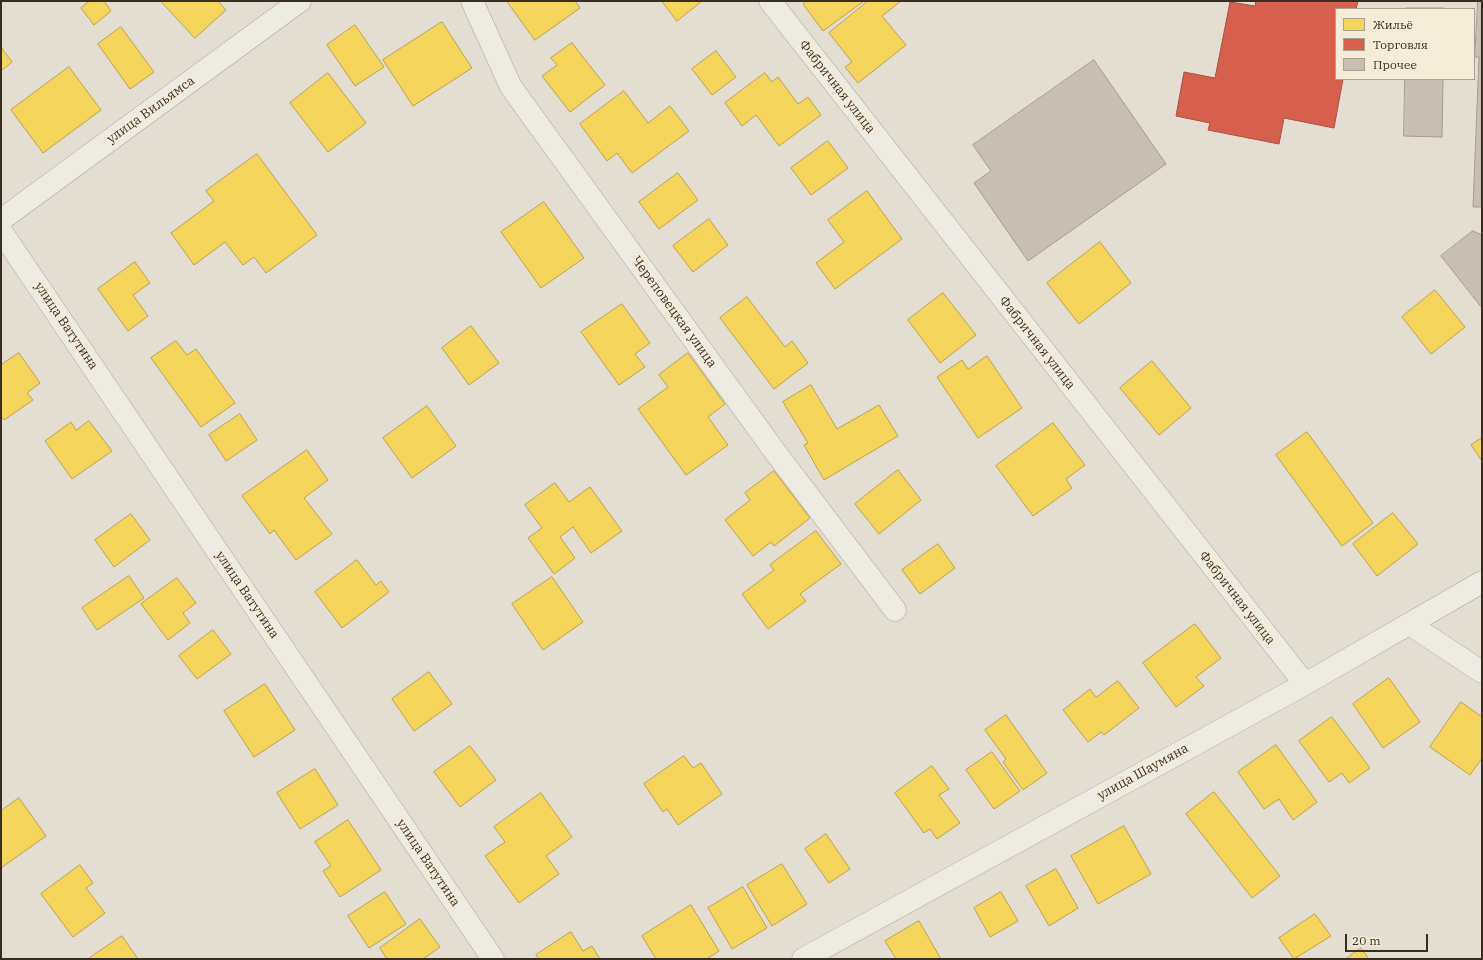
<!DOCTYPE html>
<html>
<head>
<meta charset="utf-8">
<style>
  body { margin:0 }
  #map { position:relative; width:1483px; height:960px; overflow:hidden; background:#e4ded2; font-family:"IBM Plex Serif",serif }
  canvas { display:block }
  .frame { position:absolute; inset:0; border:2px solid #392d22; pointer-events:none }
  .legend { position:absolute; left:1335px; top:8px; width:140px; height:72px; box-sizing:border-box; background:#f4ecd9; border:1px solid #a9a090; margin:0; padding:5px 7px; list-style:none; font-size:12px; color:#392d22 }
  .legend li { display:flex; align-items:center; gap:8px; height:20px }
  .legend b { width:20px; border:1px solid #a9a090 }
  .scale { position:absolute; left:1345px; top:934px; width:83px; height:18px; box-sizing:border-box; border:2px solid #392d22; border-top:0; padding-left:5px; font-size:12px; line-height:14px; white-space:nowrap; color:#392d22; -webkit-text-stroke:3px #f4ecd9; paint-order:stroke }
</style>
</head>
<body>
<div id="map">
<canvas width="1483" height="960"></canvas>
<div class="frame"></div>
<ul class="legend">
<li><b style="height:11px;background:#f6d55c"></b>Жильё</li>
<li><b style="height:11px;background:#d6604d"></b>Торговля</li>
<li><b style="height:11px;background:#c8beb2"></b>Прочее</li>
</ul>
<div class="scale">20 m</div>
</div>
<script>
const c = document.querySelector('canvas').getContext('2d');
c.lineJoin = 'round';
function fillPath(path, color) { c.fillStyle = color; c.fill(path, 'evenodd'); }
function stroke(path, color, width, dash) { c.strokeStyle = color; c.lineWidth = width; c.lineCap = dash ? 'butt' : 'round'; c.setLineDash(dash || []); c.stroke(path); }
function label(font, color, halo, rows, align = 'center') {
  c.font = font + ' "IBM Plex Serif",serif'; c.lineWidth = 4; c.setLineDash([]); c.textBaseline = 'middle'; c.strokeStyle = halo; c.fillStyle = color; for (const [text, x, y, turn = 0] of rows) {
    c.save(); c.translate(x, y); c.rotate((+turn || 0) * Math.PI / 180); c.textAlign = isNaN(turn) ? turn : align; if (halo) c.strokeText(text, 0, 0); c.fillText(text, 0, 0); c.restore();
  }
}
const homes = new Path2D(`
  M 90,1 L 104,1 L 111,11 L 94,25 L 81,8 Z
  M 161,1 L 218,1 L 226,10 L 195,38 Z
  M 507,1 L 575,1 L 580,8 L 535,40 Z
  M 662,1 L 702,1 L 677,21 Z
  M 806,1 L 864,1 L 823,31 L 803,4 Z
  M 868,1 L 901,1 L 882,16 L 906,45 L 858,83 L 845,67 L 852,62 L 829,33 Z
  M 442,22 L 472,68 L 413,106 L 383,60 Z
  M 355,25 L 384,67 L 355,86 L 327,45 Z
  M 121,27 L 154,72 L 130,89 L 98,44 Z
  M 572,43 L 605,85 L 570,112 L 542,76 L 557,65 L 551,58 Z
  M 1,47 L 12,62 L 1,71 Z
  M 716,51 L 736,77 L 712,95 L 692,69 Z
  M 69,67 L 101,110 L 43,153 L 11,110 Z
  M 328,73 L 366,123 L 328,152 L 290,103 Z
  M 765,73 L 772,82 L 778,77 L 798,104 L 808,97 L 821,115 L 779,146 L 756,115 L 742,126 L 725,103 Z
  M 624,91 L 648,123 L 670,106 L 689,131 L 632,173 L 617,153 L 607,161 L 580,124 Z
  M 828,141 L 848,168 L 811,195 L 791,168 Z
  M 257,154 L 317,235 L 266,273 L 254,257 L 243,265 L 225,242 L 194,265 L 171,233 L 214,201 L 206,191 Z
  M 678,173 L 698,200 L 659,229 L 639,202 Z
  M 867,191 L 902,239 L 835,289 L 816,263 L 844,242 L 828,220 Z
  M 544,202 L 584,258 L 541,288 L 501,232 Z
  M 709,219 L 728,245 L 693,272 L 673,246 Z
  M 1100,242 L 1131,283 L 1079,324 L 1047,283 Z
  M 135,262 L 150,283 L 133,295 L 148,316 L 128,331 L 98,289 Z
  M 1435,290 L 1465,327 L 1431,354 L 1402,317 Z
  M 943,293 L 976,335 L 940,363 L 908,320 Z
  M 747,297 L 785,347 L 792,341 L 808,363 L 774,389 L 720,318 Z
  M 622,304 L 650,343 L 635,354 L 645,367 L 619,385 L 581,332 Z
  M 471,326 L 499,363 L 469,385 L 442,348 Z
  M 176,341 L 187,355 L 196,349 L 235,403 L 201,427 L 151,358 Z
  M 19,353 L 40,383 L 27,393 L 33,400 L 4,420 L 1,416 L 1,365 Z
  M 688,353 L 725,404 L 708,417 L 728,445 L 686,475 L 638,409 L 668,387 L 659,375 Z
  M 987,356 L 1022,408 L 978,438 L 937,377 L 962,360 L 968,369 Z
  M 1152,361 L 1191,408 L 1159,435 L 1120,388 Z
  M 811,385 L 837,429 L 879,405 L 898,436 L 824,480 L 804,445 L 808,443 L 783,402 Z
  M 427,406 L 456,446 L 412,478 L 383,438 Z
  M 240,414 L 257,440 L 226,461 L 209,435 Z
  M 89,421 L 112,451 L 72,479 L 45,441 L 71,422 L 76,430 Z
  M 1053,423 L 1085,465 L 1066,479 L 1072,488 L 1033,516 L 996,466 Z
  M 1307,432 L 1373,523 L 1342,546 L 1276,455 Z
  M 1482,438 L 1482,461 L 1471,445 Z
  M 307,450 L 328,480 L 304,498 L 332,534 L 296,560 L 274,530 L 270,534 L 242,496 Z
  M 898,470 L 921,500 L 879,534 L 855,504 Z
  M 774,471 L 810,518 L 774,546 L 771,542 L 753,556 L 725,520 L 750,500 L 745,493 Z
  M 555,483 L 569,502 L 590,487 L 622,531 L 591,553 L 573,527 L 560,537 L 575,558 L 554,574 L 528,538 L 542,528 L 525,505 Z
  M 1393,513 L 1418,544 L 1377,576 L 1353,544 Z
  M 131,514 L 150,540 L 114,567 L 95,540 Z
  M 816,531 L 841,564 L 800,594 L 806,601 L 768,629 L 742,594 L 774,570 L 770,565 Z
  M 938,544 L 955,568 L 920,594 L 902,570 Z
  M 357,560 L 376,585 L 381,581 L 389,592 L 342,628 L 315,592 Z
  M 129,576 L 144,598 L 97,630 L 82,608 Z
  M 552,577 L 583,622 L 543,650 L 512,604 Z
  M 177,578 L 196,603 L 183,613 L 190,623 L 168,640 L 141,604 Z
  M 1195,624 L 1221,658 L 1196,677 L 1204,686 L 1176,707 L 1143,663 Z
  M 213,630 L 231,654 L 197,679 L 179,656 Z
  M 429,672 L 452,704 L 414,731 L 392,699 Z
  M 1389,678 L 1420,722 L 1383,748 L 1353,704 Z
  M 1118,681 L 1139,708 L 1104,735 L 1101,732 L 1088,742 L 1063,710 L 1090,689 L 1096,697 Z
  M 265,684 L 295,730 L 254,757 L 224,711 Z
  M 1461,702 L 1482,717 L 1482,758 L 1470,775 L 1430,747 Z
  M 1006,715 L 1047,773 L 1023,790 L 1003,762 L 1006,759 L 985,730 Z
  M 1332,717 L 1370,768 L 1349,783 L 1342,773 L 1329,782 L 1299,741 Z
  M 1276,745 L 1317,802 L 1293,820 L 1279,799 L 1264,809 L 1238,772 Z
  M 470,746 L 496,780 L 460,807 L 434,772 Z
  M 992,752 L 1020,791 L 994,809 L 966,770 Z
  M 684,756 L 693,768 L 701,763 L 722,794 L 678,825 L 667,809 L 663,812 L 644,784 Z
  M 932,766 L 949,789 L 939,795 L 960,823 L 937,839 L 930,829 L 924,833 L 895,793 Z
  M 315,769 L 338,805 L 300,829 L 277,793 Z
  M 1214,792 L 1280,876 L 1252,898 L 1186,814 Z
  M 541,793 L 572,837 L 546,856 L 559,874 L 519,903 L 485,856 L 505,842 L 494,827 Z
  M 19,798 L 46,836 L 1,868 L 1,811 Z
  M 348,820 L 381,870 L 340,897 L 323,871 L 331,866 L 315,842 Z
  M 1124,826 L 1151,874 L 1098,904 L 1071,856 Z
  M 826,834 L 850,869 L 829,883 L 805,849 Z
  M 782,864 L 807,904 L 772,926 L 747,885 Z
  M 80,865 L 93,883 L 86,888 L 105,913 L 73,937 L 41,894 Z
  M 1056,869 L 1078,908 L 1049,926 L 1026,886 Z
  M 743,887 L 767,928 L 732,949 L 708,908 Z
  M 385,892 L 406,924 L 369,948 L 348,916 Z
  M 1001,892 L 1018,921 L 990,937 L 974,908 Z
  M 691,905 L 719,951 L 707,959 L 656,959 L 642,936 Z
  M 1315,914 L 1331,936 L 1294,959 L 1279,938 Z
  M 420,919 L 440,947 L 423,959 L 387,959 L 380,948 Z
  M 919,921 L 941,959 L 896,959 L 885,941 Z
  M 571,932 L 583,951 L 592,946 L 600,959 L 539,959 L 536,955 Z
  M 122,936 L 138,959 L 88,959 Z
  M 1361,948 L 1369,959 L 1346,959 Z`);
const shops = new Path2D(`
  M 1256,1 L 1358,1 L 1356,9 L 1336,9 L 1336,79 L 1343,79 L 1334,128 L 1284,118 L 1279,144 L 1208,130 L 1210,123 L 1176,116 L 1184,72 L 1215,78 L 1230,2 L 1255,6 Z`);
const building = new Path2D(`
  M 1478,1 L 1482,1 L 1482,207 L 1473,207 L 1479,57 L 1475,57 Z
  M 1406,8 L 1444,8 L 1444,9 L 1406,9 Z
  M 1094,60 L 1166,164 L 1028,261 L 974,183 L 991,171 L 973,145 Z
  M 1405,79 L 1443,79 L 1442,137 L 1404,136 Z
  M 1473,231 L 1482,235 L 1482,308 L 1441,256 Z`);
const street = new Path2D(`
  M 472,1 L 511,87 L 773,449 L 895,610
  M 770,1 L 1305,684
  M 1,220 L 300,1
  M 1,231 L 493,959
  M 1409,624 L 1482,672
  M 803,959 L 1305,684 L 1482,582`);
const streetNames = [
  ["Фабричная улица",837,87,52],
  ["улица Вильямса",151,110,-36],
  ["Череповецкая улица",674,312,54],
  ["улица Ватутина",66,326,56],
  ["Фабричная улица",1037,343,52],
  ["улица Ватутина",247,595,56],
  ["Фабричная улица",1237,598,52],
  ["улица Шаумяна",1143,772,-29],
  ["улица Ватутина",428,863,56]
];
fillPath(homes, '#f6d55c');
stroke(homes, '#bda34b', 1);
fillPath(shops, '#d6604d');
stroke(shops, '#a75140', 1);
fillPath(building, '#c8beb2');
stroke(building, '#a59b91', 1);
stroke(street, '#aaa49a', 23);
stroke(street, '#edeae2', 22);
label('13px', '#392d22', '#f4ecd9', streetNames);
</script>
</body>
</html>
